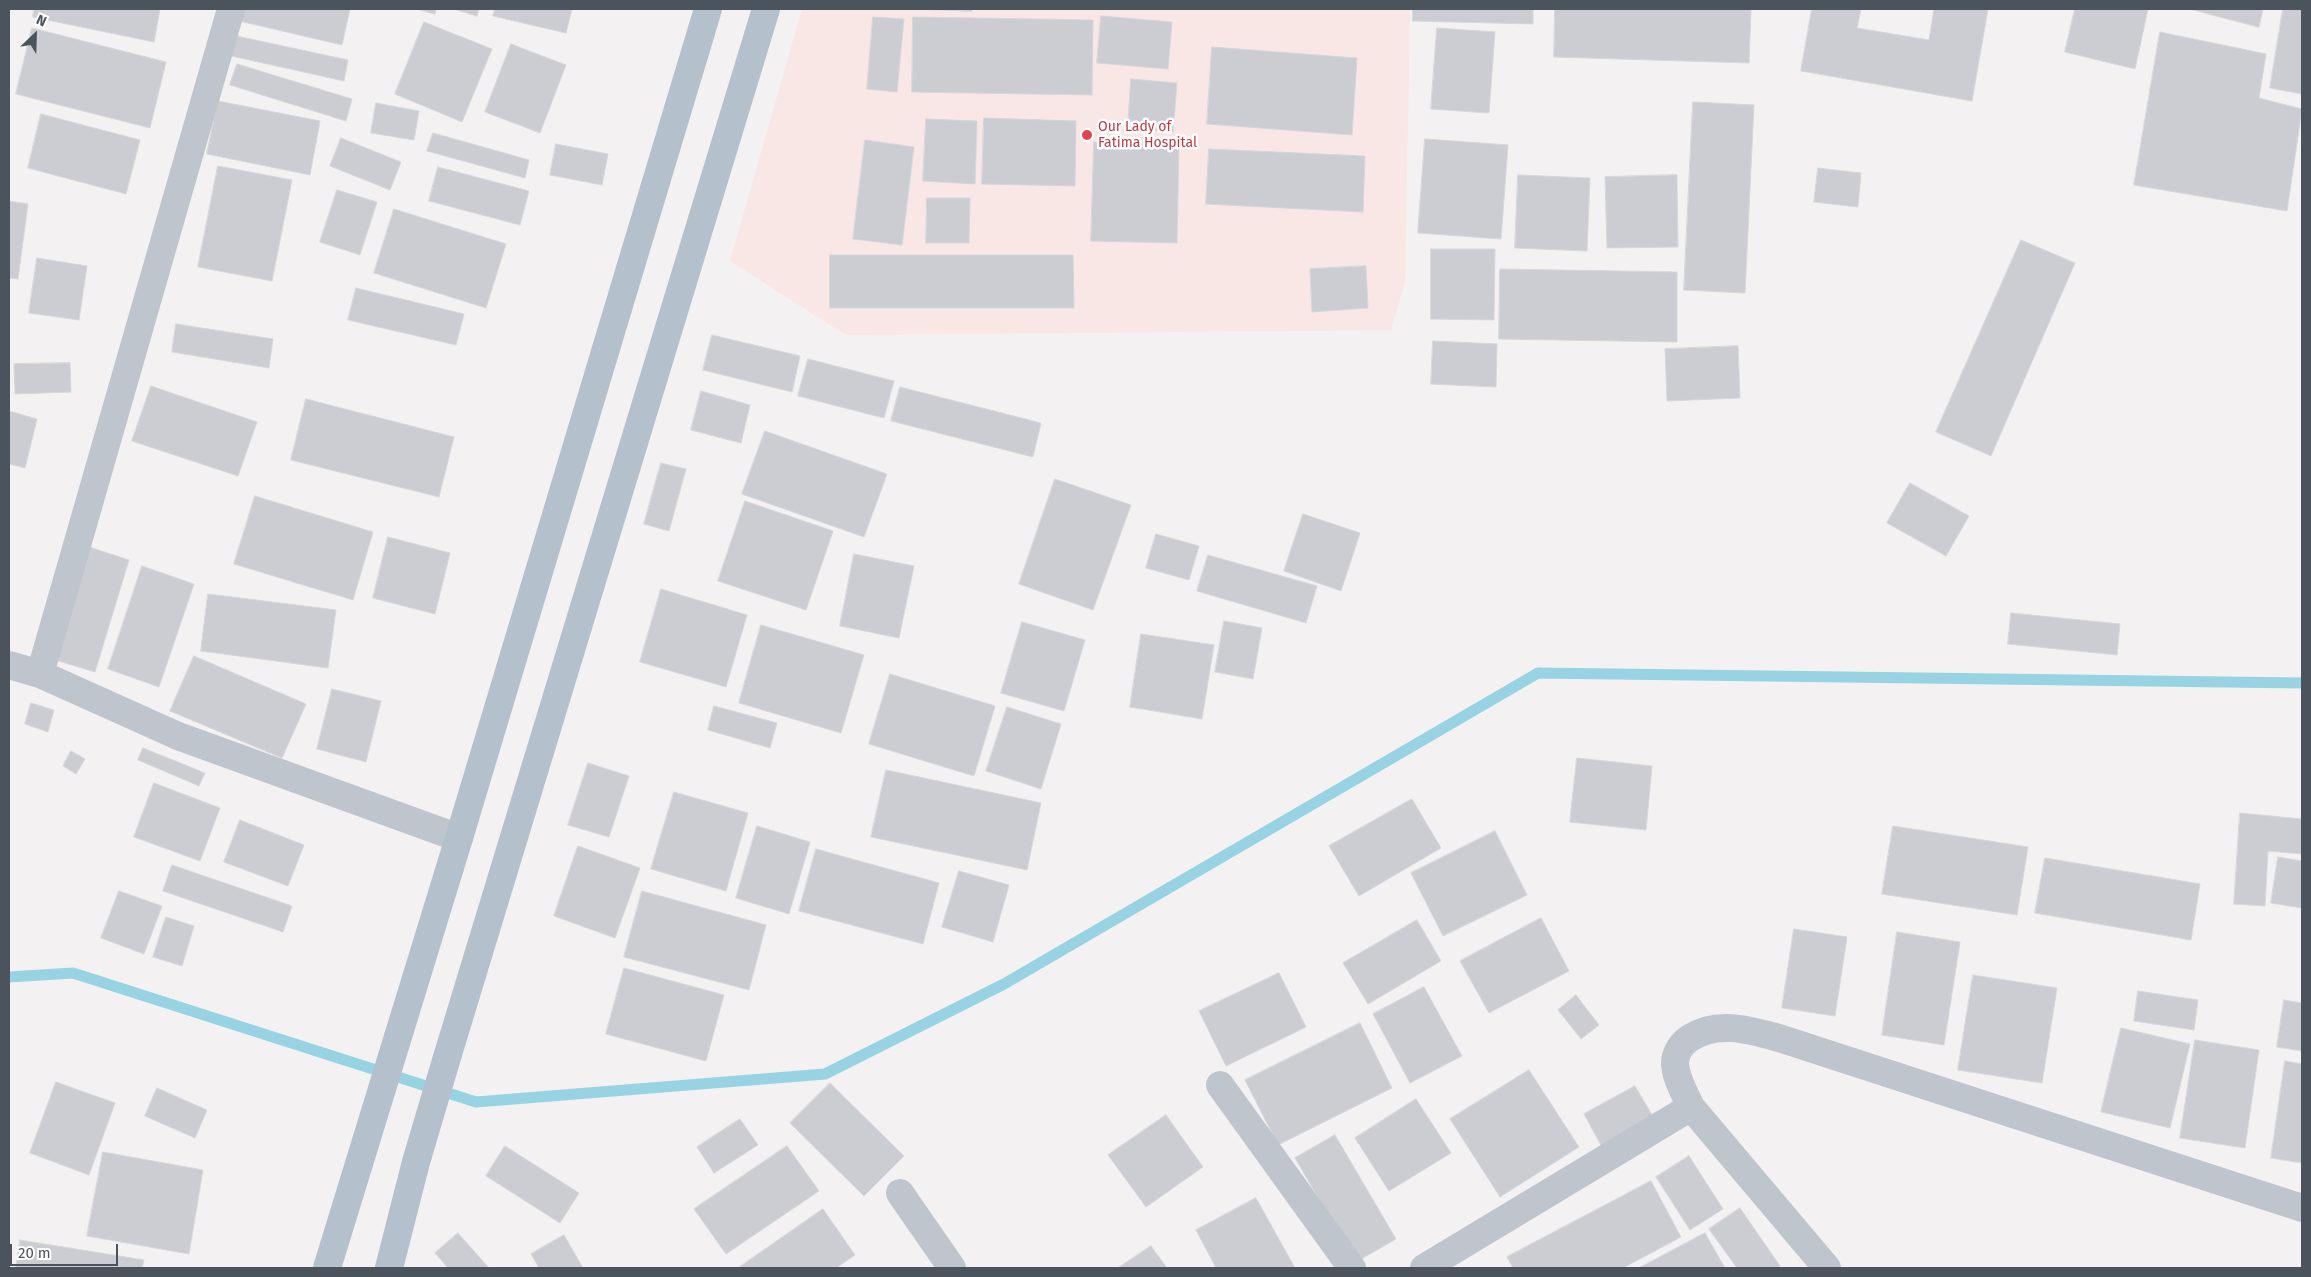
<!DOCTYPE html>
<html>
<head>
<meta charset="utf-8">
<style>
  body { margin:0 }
  #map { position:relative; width:2311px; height:1277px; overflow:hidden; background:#f3f1f1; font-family:"Fira Sans",sans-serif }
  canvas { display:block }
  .frame { position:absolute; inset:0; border:10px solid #4b545c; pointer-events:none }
  .north { position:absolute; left:10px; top:10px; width:50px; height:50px; -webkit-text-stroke:4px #fff; paint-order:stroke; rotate:24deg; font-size:14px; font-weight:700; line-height:20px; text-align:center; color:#4b545c }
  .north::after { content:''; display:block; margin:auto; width:18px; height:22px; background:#4b545c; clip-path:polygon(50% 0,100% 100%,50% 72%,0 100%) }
  .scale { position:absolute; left:10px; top:1244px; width:108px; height:22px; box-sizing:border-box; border:2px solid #4b545c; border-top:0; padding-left:6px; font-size:15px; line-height:18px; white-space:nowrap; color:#4b545c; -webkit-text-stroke:4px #fff; paint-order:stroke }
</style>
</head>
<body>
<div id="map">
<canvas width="2311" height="1277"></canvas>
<div class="frame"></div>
<div class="north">N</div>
<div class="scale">20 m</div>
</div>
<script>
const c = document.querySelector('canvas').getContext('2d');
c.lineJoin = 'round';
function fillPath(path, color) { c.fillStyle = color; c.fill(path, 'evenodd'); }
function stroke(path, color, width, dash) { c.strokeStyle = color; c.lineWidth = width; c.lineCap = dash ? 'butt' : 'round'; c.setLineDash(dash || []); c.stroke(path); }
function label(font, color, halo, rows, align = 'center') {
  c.font = font + ' "Fira Sans",sans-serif'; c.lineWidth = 5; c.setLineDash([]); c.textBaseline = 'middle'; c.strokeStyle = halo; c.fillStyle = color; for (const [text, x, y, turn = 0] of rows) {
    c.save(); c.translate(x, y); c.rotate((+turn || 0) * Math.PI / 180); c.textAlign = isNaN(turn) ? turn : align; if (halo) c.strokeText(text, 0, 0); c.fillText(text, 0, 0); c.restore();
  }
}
const medical = new Path2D(`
  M 802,9 L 1410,9 L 1405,282 L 1391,330 L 846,335 L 730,261 Z`);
const stream = new Path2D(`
  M 9,977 L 73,973 L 476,1102 L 825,1074 L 1004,984 L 1538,673 L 2302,683`);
const building = new Path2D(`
  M 34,9 L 160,9 L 154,42 L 33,17 Z
  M 238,9 L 350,9 L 342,45 L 235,20 Z
  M 417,9 L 436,9 L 435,14 Z
  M 454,9 L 479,9 L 477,16 Z
  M 495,9 L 572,9 L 566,33 L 493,16 Z
  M 916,9 L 972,9 L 972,11 Z
  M 1413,9 L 1533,9 L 1533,24 L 1413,21 Z
  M 1555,9 L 1751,9 L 1749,63 L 1554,57 Z
  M 1812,9 L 1861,9 L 1857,28 L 1929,40 L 1934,9 L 1988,9 L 1972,101 L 1801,71 Z
  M 2075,9 L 2148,9 L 2135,69 L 2065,52 Z
  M 2190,9 L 2263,9 L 2259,27 Z
  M 2283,9 L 2302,9 L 2302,94 L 2270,88 Z
  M 1101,16 L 1172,22 L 1168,69 L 1097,63 Z
  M 873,17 L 904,19 L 897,92 L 867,89 Z
  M 913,17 L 1093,20 L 1092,95 L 912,92 Z
  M 424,22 L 492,49 L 462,122 L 395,94 Z
  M 32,28 L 166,62 L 150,128 L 16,94 Z
  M 1437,28 L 1495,32 L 1489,113 L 1431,109 Z
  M 2160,32 L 2266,54 L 2259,98 L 2302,109 L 2287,211 L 2134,185 Z
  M 232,35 L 348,60 L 344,81 L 227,55 Z
  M 511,44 L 566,65 L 540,133 L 485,112 Z
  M 1212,47 L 1357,58 L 1352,135 L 1207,124 Z
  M 237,64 L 352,99 L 346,121 L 230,85 Z
  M 1131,79 L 1177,83 L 1173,132 L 1128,128 Z
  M 218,101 L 320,121 L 310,175 L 207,154 Z
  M 1693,102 L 1754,105 L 1745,293 L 1684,290 Z
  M 376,103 L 419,111 L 414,140 L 371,133 Z
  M 41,114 L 140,140 L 126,194 L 28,168 Z
  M 984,118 L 1076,121 L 1075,186 L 982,184 Z
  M 926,119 L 977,121 L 975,184 L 923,181 Z
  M 433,133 L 529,160 L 525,178 L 427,151 Z
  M 341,138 L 401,162 L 390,190 L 330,166 Z
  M 1425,139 L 1508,145 L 1501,239 L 1418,233 Z
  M 865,140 L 914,147 L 902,245 L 853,239 Z
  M 1094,142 L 1179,145 L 1177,243 L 1091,241 Z
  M 556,144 L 608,154 L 602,185 L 550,175 Z
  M 1209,149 L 1365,156 L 1363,212 L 1206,204 Z
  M 218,166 L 292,180 L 272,281 L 198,267 Z
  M 438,167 L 529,191 L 520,225 L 429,201 Z
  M 1818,168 L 1861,173 L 1858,207 L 1814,202 Z
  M 1518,175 L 1590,178 L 1587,251 L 1515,248 Z
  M 1677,175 L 1678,247 L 1607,248 L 1605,177 Z
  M 337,190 L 377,202 L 360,255 L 320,242 Z
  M 927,198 L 970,198 L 969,243 L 926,243 Z
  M 9,201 L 28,204 L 18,279 L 9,278 Z
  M 394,209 L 506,244 L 486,308 L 374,273 Z
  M 2021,240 L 2075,263 L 1991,456 L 1936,432 Z
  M 1431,249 L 1495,249 L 1494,320 L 1431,319 Z
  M 830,255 L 1073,255 L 1074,308 L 830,308 Z
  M 37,258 L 87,266 L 79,320 L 29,313 Z
  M 1366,266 L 1368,308 L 1312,312 L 1310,269 Z
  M 1500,269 L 1677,272 L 1677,342 L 1499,339 Z
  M 356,288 L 464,314 L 456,345 L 348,320 Z
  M 176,324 L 273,339 L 269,368 L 172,352 Z
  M 712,335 L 800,356 L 792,392 L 703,370 Z
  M 1433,341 L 1497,344 L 1496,387 L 1431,384 Z
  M 1738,346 L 1740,398 L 1667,401 L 1665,349 Z
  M 808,359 L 894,381 L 884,418 L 798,396 Z
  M 70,363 L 71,392 L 15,394 L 14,364 Z
  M 151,386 L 257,422 L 238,476 L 132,441 Z
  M 900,387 L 1041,423 L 1033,457 L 891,421 Z
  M 701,391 L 750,405 L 741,443 L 691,430 Z
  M 306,399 L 454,437 L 439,497 L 291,460 Z
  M 9,411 L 37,419 L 25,468 L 9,464 Z
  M 765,431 L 887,474 L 864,537 L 742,494 Z
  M 661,463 L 686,469 L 669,531 L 644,524 Z
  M 1055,479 L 1131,505 L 1093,610 L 1019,584 Z
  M 1910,483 L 1969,516 L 1946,556 L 1887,523 Z
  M 255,496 L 373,532 L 353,600 L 234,564 Z
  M 745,501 L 833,531 L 806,610 L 718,581 Z
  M 1303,514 L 1360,533 L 1341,591 L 1284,571 Z
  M 1156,534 L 1199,546 L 1189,580 L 1146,568 Z
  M 388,537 L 450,553 L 435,614 L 373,598 Z
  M 86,546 L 129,560 L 95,672 L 52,659 Z
  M 854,554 L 914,566 L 899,638 L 840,626 Z
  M 1208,555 L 1317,586 L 1306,623 L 1197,591 Z
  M 142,566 L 194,584 L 159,687 L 108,669 Z
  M 661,589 L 747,615 L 726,687 L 640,662 Z
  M 208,594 L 336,610 L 328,668 L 201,651 Z
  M 2011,613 L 2120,624 L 2117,655 L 2008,644 Z
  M 1224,621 L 1262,628 L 1253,679 L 1215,672 Z
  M 1022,622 L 1085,640 L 1064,711 L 1001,693 Z
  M 761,625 L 864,655 L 841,733 L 739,703 Z
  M 1141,634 L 1214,645 L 1202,719 L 1130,707 Z
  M 194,656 L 306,704 L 282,758 L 170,711 Z
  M 890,674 L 995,706 L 974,776 L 869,744 Z
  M 332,689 L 381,701 L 366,762 L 317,749 Z
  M 31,703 L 54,710 L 48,732 L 25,724 Z
  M 714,706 L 777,723 L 770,748 L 708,730 Z
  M 1007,707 L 1061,724 L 1041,789 L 986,771 Z
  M 143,748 L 205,773 L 199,786 L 138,760 Z
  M 71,751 L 85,759 L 76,774 L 63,766 Z
  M 1577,758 L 1652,766 L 1646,830 L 1570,822 Z
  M 588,763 L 629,776 L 609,837 L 568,825 Z
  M 886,770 L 1041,803 L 1027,870 L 871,837 Z
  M 154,783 L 220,808 L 200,861 L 134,837 Z
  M 674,792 L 748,813 L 726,891 L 651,869 Z
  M 1412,799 L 1441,848 L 1359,896 L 1329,846 Z
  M 2240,813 L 2302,819 L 2302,854 L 2268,851 L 2265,906 L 2234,904 Z
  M 240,820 L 304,845 L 288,886 L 224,862 Z
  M 757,826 L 810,842 L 789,914 L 736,898 Z
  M 1893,826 L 2028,847 L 2017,915 L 1882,894 Z
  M 1495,831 L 1527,895 L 1443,936 L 1411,873 Z
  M 578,846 L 640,868 L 615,938 L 554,916 Z
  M 816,849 L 939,883 L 923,944 L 799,911 Z
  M 2278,857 L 2302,861 L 2302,908 L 2271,903 Z
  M 2045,858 L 2200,884 L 2191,940 L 2035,913 Z
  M 172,865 L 292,906 L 283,932 L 163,891 Z
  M 959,871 L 1009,885 L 993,942 L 942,927 Z
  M 119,891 L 162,906 L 144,954 L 101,938 Z
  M 642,891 L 766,925 L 749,990 L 624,957 Z
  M 166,917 L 194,926 L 182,966 L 153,957 Z
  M 1541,918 L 1569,971 L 1489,1013 L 1460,961 Z
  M 1417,920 L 1441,961 L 1368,1004 L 1343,963 Z
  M 1794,929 L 1847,937 L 1835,1016 L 1782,1008 Z
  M 1897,932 L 1960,942 L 1944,1045 L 1882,1035 Z
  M 624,968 L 724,995 L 706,1061 L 606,1034 Z
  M 1279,973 L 1306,1027 L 1226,1066 L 1199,1011 Z
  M 1973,975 L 2057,988 L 2042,1083 L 1958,1070 Z
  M 1424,987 L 1462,1056 L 1410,1083 L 1373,1014 Z
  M 2138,991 L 2198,1000 L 2194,1030 L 2134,1021 Z
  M 1576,995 L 1599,1025 L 1581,1039 L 1558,1010 Z
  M 2284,1000 L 2302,1003 L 2302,1051 L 2277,1047 Z
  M 1360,1023 L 1392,1088 L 1278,1145 L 1245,1080 Z
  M 2121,1028 L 2190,1044 L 2170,1128 L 2101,1112 Z
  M 2195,1040 L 2259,1050 L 2245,1148 L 2180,1138 Z
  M 2285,1061 L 2302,1064 L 2302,1163 L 2271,1158 Z
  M 1529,1070 L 1579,1147 L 1500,1197 L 1450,1119 Z
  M 56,1082 L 115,1103 L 89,1175 L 30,1153 Z
  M 830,1083 L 904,1156 L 864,1196 L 790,1123 Z
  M 1635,1086 L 1655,1120 L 1603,1149 L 1584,1114 Z
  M 157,1088 L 207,1110 L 195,1138 L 145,1116 Z
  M 1416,1099 L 1451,1153 L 1389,1191 L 1355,1138 Z
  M 1166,1115 L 1203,1167 L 1146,1207 L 1108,1155 Z
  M 740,1119 L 758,1145 L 714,1173 L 697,1147 Z
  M 1335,1135 L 1396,1239 L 1356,1262 L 1295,1158 Z
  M 505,1146 L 579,1193 L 560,1223 L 486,1176 Z
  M 787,1146 L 819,1191 L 726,1254 L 694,1209 Z
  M 103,1152 L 203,1170 L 189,1254 L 87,1236 Z
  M 1689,1156 L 1723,1209 L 1690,1230 L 1656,1177 Z
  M 1651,1181 L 1681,1237 L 1623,1268 L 1513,1268 L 1507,1257 Z
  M 1256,1198 L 1295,1268 L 1216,1268 L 1196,1230 Z
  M 1740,1208 L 1780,1266 L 1777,1268 L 1737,1268 L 1709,1229 Z
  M 823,1209 L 855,1255 L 836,1268 L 738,1268 Z
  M 458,1233 L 489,1268 L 448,1268 L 435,1253 Z
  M 1705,1233 L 1725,1268 L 1639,1268 Z
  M 564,1235 L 583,1268 L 539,1268 L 531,1254 Z
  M 20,1240 L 144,1260 L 142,1268 L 16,1268 Z
  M 1151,1246 L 1167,1268 L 1118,1268 Z`);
const minor = new Path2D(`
  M 9,665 L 40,674 L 178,736 L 459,838
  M 40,674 L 231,9
  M 1220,1085 L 1352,1268
  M 900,1193 L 952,1268
  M 1424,1268 L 1691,1107
  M 1827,1268 L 1691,1107 C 1685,1094 1676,1079 1675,1064 C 1675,1053 1681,1044 1690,1038 C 1717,1020 1750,1030 1779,1038 L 2302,1208`);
const major = new Path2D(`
  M 327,1268 L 459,838 L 708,9
  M 389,1268 L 416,1162 L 448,1054 L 766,9`);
const markers = [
  [1087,135,6,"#e0444e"]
];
const healthNames = [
  ["Our Lady of",1098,127],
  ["Fatima Hospital",1098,143]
];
fillPath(medical, '#f9e7e5');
stroke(stream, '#97d3e3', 11);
fillPath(building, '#cbcdd3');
stroke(building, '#d6d7db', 1);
stroke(minor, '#bec5cc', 28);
stroke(major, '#b4c0cc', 28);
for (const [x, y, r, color] of markers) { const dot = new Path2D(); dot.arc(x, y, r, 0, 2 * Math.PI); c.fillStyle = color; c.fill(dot); stroke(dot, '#fff', 2); }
label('14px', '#be3a42', '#fff', healthNames, 'left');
</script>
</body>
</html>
